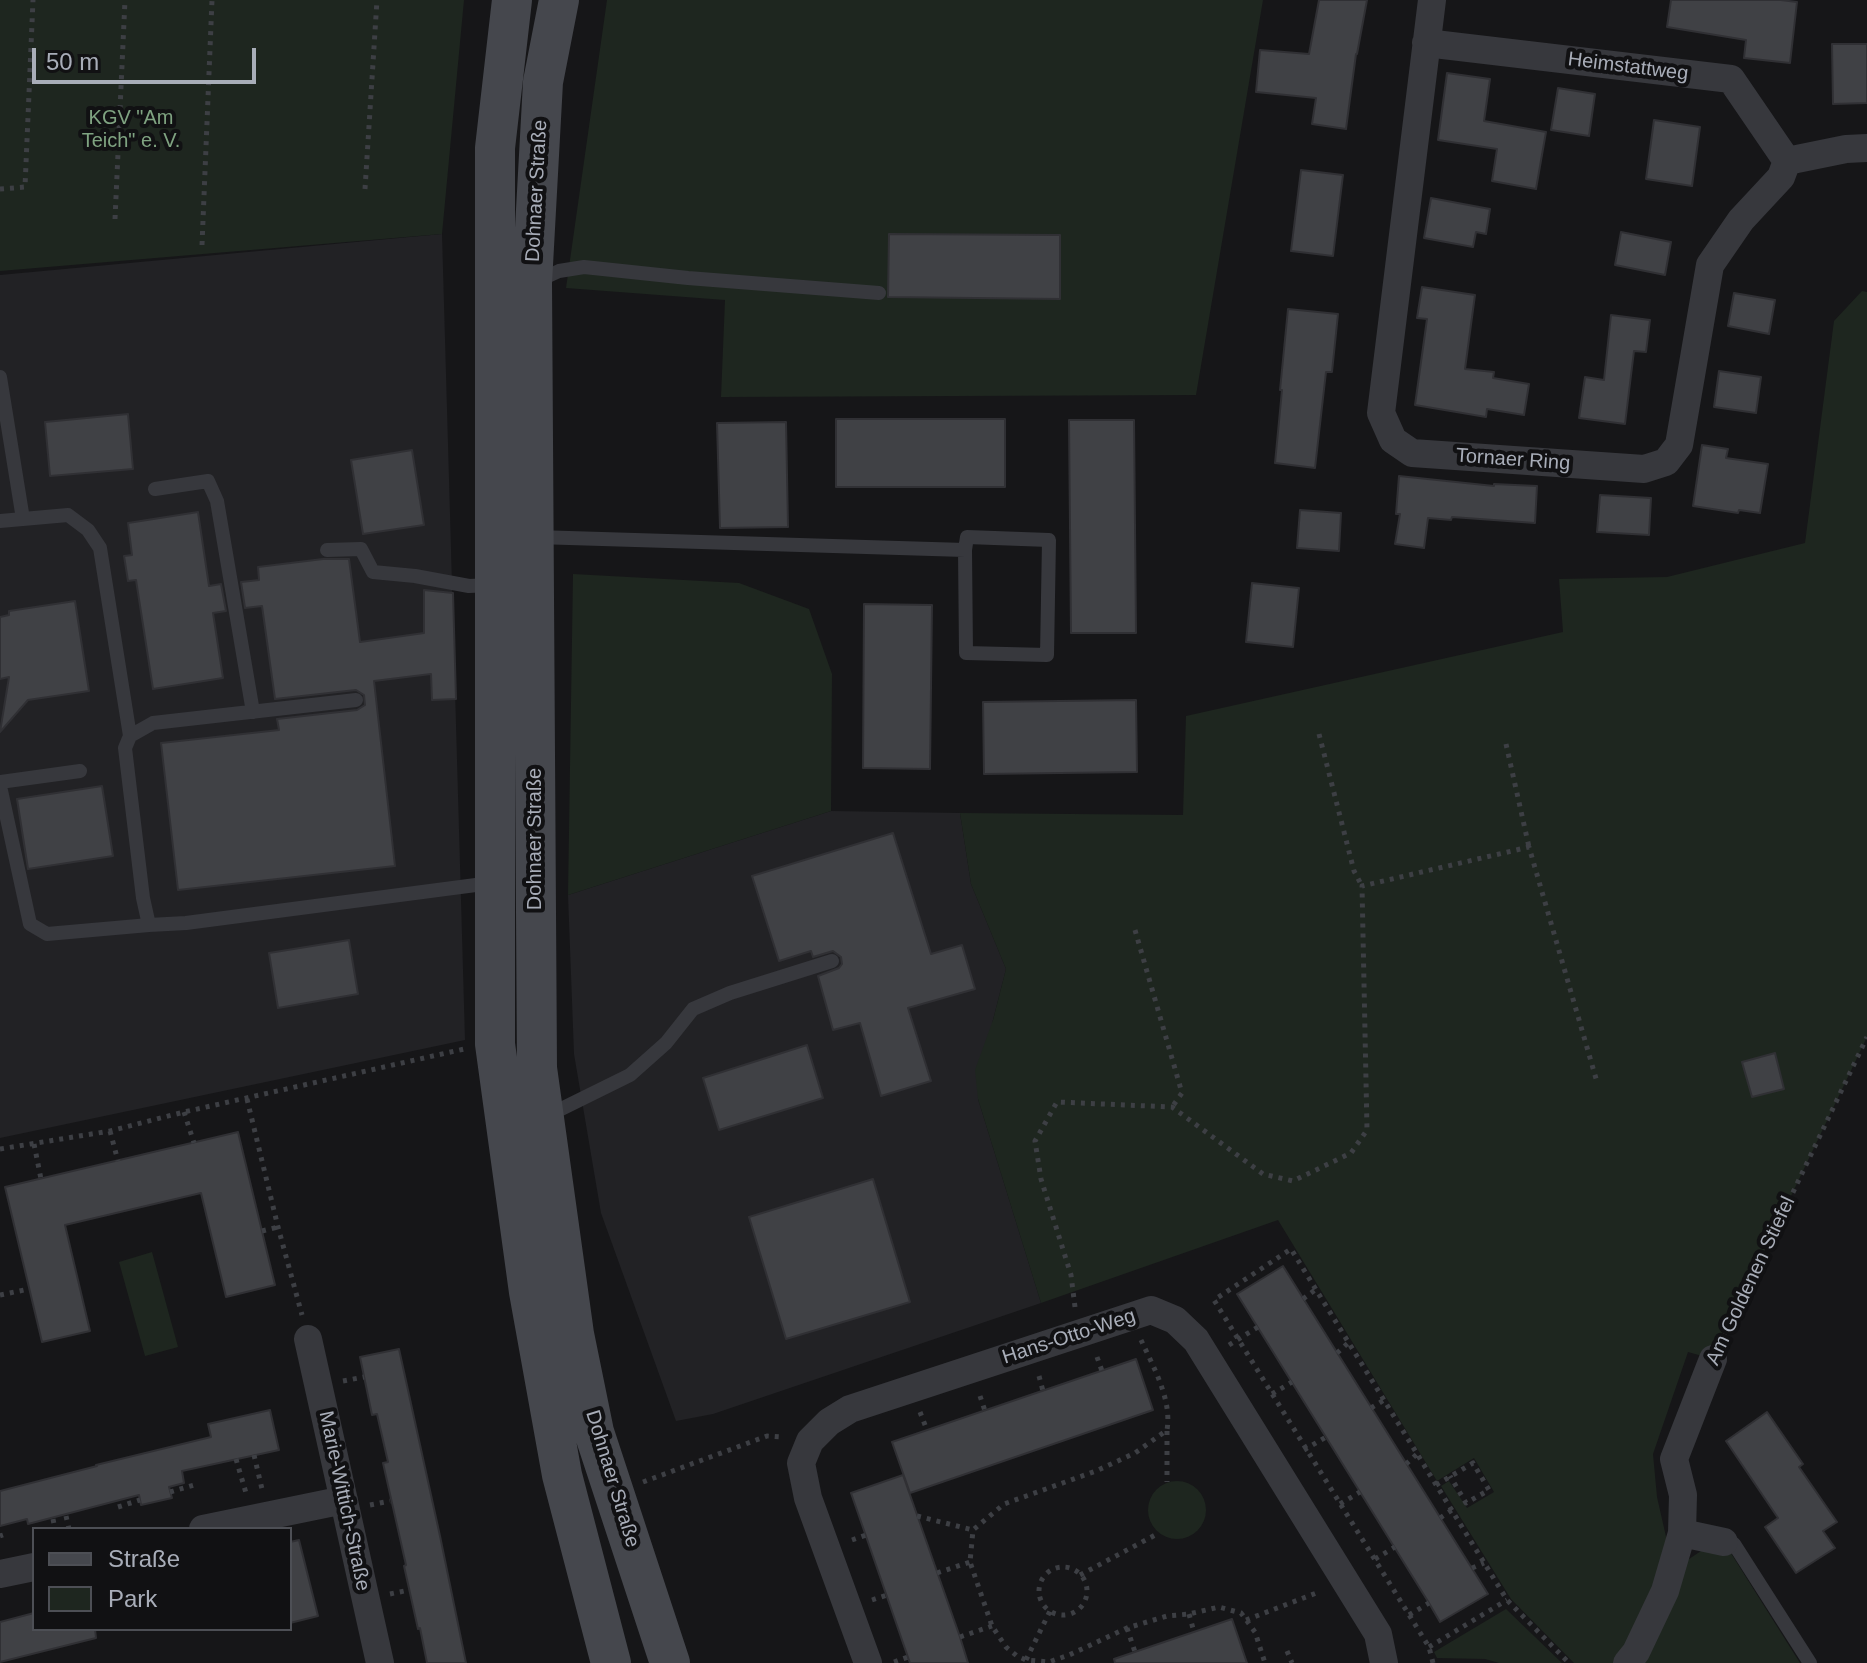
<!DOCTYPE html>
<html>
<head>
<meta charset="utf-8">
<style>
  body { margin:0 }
  #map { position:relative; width:1867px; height:1663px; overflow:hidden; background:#161618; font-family:Arial,sans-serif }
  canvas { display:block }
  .legend { position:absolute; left:32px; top:1527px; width:260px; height:104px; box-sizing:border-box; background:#111113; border:2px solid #4d4f55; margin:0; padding:10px 14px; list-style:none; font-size:24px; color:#a8adb8 }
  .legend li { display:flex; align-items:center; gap:16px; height:40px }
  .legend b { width:40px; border:2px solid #4d4f55 }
  .scale { position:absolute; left:32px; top:48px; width:224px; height:36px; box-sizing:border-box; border:4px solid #a8adb8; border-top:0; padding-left:10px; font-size:24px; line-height:28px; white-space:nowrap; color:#a8adb8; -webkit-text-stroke:6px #111113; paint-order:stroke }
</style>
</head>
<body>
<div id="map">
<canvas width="1867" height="1663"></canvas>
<ul class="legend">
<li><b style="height:10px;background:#45474d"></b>Straße</li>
<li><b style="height:22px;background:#1e261f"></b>Park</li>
</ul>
<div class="scale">50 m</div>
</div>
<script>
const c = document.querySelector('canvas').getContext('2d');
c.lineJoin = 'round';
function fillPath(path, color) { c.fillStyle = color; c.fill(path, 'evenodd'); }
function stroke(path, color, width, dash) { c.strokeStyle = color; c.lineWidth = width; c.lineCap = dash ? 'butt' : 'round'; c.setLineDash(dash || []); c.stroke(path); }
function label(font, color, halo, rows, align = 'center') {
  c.font = font + ' Arial,sans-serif'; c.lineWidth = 8; c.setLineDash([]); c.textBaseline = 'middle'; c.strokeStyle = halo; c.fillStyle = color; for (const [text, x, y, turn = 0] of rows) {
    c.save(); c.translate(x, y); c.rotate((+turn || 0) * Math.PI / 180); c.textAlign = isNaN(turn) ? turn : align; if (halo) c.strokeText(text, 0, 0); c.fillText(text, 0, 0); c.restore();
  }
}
const built = new Path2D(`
  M 442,234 L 465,1040 L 0,1138 L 0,275 Z
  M 831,811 L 960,813 L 971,884 L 1006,969 L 993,1020 L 978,1099 L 1041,1303 L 713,1414 L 676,1421 L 601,1213 L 574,1054 L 568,895 Z`);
const green = new Path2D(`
  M 0,0 L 464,0 L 442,234 L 0,271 Z
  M 607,0 L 1263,0 L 1196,395 L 721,397 L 725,300 L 566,288 Z
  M 1862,291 L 1867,292 L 1867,1037 L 1713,1359 L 1688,1352 L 1653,1454 L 1657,1497 L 1667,1541 L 1657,1584 L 1618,1663 L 1574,1663 L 1511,1599 L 1441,1486 L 1449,1481 L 1467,1508 L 1494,1492 L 1474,1458 L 1437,1481 L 1278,1220 L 1041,1303 L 978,1099 L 975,1070 L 993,1020 L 1006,969 L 971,884 L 960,813 L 1183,815 L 1186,716 L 1563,632 L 1559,579 L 1667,577 L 1805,543 L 1834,321 Z
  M 573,574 L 739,583 L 809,609 L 832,674 L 831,811 L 568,895 Z
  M 152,1252 L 178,1347 L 145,1356 L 119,1262 Z
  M1148 1510a29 29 0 1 1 58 0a29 29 0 1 1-58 0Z
  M 1707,1547 L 1727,1547 L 1800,1663 L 1639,1663 L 1686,1561 Z
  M 1506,1609 L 1562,1663 L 1499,1663 L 1485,1659 L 1437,1658 L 1434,1652 Z`);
const building = new Path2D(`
  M 1319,0 L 1367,0 L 1357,54 L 1356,54 L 1346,129 L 1312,124 L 1316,98 L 1256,92 L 1260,50 L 1309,54 Z
  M 1671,0 L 1781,0 L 1797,2 L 1790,63 L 1744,58 L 1746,40 L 1667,27 Z
  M 1832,44 L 1867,44 L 1867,103 L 1833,104 Z
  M 1447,73 L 1490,79 L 1484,121 L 1546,132 L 1536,189 L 1492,181 L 1497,149 L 1438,140 Z
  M 1558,88 L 1595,94 L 1589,136 L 1551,130 Z
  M 1654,120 L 1700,127 L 1692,186 L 1646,179 Z
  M 1301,170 L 1343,175 L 1333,256 L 1291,251 Z
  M 1431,198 L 1490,209 L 1486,234 L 1476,232 L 1473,247 L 1424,238 Z
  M 1621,232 L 1671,242 L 1665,275 L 1615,265 Z
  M 889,234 L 1060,235 L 1060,299 L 888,297 Z
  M 1422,287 L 1475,295 L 1465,369 L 1494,372 L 1493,378 L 1529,384 L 1524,415 L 1487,409 L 1486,417 L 1415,405 L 1427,319 L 1417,318 Z
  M 1734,293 L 1775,300 L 1769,334 L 1728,326 Z
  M 1288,309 L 1338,314 L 1332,372 L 1326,372 L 1315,468 L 1275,463 L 1282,390 L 1280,390 Z
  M 1611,315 L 1650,320 L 1646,352 L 1634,351 L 1625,424 L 1579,418 L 1585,377 L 1604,380 Z
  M 1719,371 L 1761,377 L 1756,413 L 1714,407 Z
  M 128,414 L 133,469 L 50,476 L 45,422 Z
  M 836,419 L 1005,419 L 1005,487 L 836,487 Z
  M 1069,420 L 1134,420 L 1136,633 L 1071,633 Z
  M 786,422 L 788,527 L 720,528 L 717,423 Z
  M 1702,445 L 1728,449 L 1726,458 L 1768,464 L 1760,513 L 1739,510 L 1738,513 L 1693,506 Z
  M 412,450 L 424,525 L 363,534 L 351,460 Z
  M 1399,476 L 1494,486 L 1494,484 L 1537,486 L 1535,523 L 1452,517 L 1451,520 L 1428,518 L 1424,548 L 1395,544 L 1400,514 L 1396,514 Z
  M 1600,495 L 1651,498 L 1649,535 L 1597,532 Z
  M 1300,510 L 1341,513 L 1339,551 L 1297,548 Z
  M 198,512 L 209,586 L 221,584 L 226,611 L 213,613 L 223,678 L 153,689 L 136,580 L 128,581 L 124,556 L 132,555 L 128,523 Z
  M 323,559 L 349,559 L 360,642 L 424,633 L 424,590 L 453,593 L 456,699 L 432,700 L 431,674 L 374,681 L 395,866 L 178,890 L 161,743 L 279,730 L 277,719 L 357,710 L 365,705 L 364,695 L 356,690 L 275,699 L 262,606 L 245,608 L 241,582 L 259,580 L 258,567 Z
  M 1252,583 L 1299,588 L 1293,647 L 1246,642 Z
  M 75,601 L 89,691 L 28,700 L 0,732 L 9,677 L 0,679 L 0,617 L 9,615 L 9,611 Z
  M 864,604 L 932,605 L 930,769 L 863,768 Z
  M 1136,700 L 1137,772 L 984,774 L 983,702 Z
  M 102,786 L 113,856 L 28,869 L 17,799 Z
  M 893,833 L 931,954 L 962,945 L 975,989 L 908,1008 L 931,1081 L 881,1096 L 860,1023 L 833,1030 L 818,976 L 839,968 L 842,964 L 841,957 L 833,951 L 813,957 L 811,951 L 779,961 L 752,876 Z
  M 349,940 L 358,994 L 278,1008 L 269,953 Z
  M 807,1045 L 823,1098 L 719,1130 L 703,1078 Z
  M 1775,1053 L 1784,1089 L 1752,1097 L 1742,1062 Z
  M 238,1132 L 275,1285 L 226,1297 L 201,1193 L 65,1225 L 90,1331 L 42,1342 L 5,1187 Z
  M 873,1179 L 910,1302 L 786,1339 L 749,1217 Z
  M 1283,1266 L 1488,1594 L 1440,1622 L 1429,1603 L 1237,1294 Z
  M 399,1349 L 440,1536 L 466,1663 L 427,1663 L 420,1628 L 418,1629 L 404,1566 L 406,1565 L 383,1463 L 388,1462 L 377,1414 L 372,1415 L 360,1357 Z
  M 1136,1359 L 1153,1410 L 910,1493 L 892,1442 Z
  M 270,1410 L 279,1450 L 182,1471 L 184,1483 L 169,1487 L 172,1498 L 141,1505 L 139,1495 L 28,1524 L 27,1519 L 0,1526 L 0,1491 L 97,1466 L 96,1465 L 211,1437 L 208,1424 Z
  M 1767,1412 L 1803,1464 L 1799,1467 L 1837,1522 L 1823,1531 L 1835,1548 L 1796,1573 L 1765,1527 L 1778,1518 L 1726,1441 Z
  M 903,1475 L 960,1637 L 968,1663 L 910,1663 L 851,1493 Z
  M 299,1540 L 318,1616 L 290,1623 L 290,1542 Z
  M 34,1613 L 34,1629 L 95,1629 L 96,1638 L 0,1662 L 0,1622 Z
  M 1232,1619 L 1247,1663 L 1115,1663 L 1114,1659 Z`);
const path = new Path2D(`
  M 0,189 L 25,187 L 33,0
  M 365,189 L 377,0
  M 115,219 L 125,0
  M 202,245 L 212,0
  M 1319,734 L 1354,871 L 1362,886
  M 1506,744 L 1529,847
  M 1135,930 L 1182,1093 L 1172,1107
  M 247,1099 L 278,1227 L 302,1315
  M 184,1112 L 194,1143
  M 110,1131 L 118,1161
  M 34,1144 L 41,1179
  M 0,1149 L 110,1131 L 184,1112 L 464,1049
  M 262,1231 L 278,1227
  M 0,1295 L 29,1289
  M 1303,1299 L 1315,1290
  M 1075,1307 L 1071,1275 L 1041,1179 L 1035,1141 L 1057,1102 L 1172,1107 L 1263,1174 L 1293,1181 L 1351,1153 L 1367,1130 L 1362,886 L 1529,847 L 1597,1082
  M 1724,1337 L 1867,1037
  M 1141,1340 C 1154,1368 1172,1400 1167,1430 L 1135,1453 L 1096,1471 L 1004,1504 L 973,1530 L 970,1562 L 992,1626 L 1006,1647 L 1017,1656 L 1026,1660 L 1049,1662 L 1069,1655 L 1127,1628 L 1167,1616 L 1189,1614 L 1219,1607 L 1241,1613 L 1255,1632 L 1265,1663
  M 1229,1345 L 1258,1327
  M 1337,1353 L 1348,1343
  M 1097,1357 L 1102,1371
  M 1039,1376 L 1043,1391
  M 343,1381 L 364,1377
  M 1272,1394 L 1292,1382
  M 980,1396 L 985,1411
  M 1371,1408 L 1384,1400
  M 920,1412 L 927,1430
  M 1167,1431 L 1167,1482
  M 1304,1450 L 1326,1437
  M 254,1455 L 262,1489
  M 236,1459 L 246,1493
  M 1406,1464 L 1417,1454
  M 643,1482 L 767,1436 L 781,1437
  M 1436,1485 L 1473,1463 L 1489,1490 L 1466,1503 L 1450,1476
  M 170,1492 L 194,1485
  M 1340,1504 L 1360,1492
  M 370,1505 L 390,1501
  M 118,1507 L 140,1500
  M 66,1516 L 69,1529
  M 917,1516 L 973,1530
  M 1440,1518 L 1452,1510
  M 53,1519 L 55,1529
  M 0,1536 L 3,1535
  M 852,1540 L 866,1535
  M 1375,1559 L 1395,1547
  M1039 1591a24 24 0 1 1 48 0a24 24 0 1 1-48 0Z
  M 1472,1568 L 1484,1563
  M 937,1573 L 970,1562
  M 1080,1575 L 1159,1533
  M 390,1594 L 409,1590
  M 872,1600 L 887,1595
  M 1189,1614 L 1194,1632
  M 1409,1615 L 1429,1603
  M 1246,1620 L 1319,1592
  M 1127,1628 L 1135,1652
  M 960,1637 L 992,1626
  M 1429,1647 L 1507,1600
  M 1287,1651 L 1292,1663
  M 1026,1660 L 1050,1611
  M 894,1662 L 908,1657
  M 1433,1663 L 1429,1647 L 1214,1300 L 1291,1249 L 1507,1600 L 1569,1663`);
const lane = new Path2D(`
  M 535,282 L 559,271 L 584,267 L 688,278 L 879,293
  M 0,377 L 23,519
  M 155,489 L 208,481 L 217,501 L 253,712
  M 0,521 L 68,515 L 88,530 L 100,548 L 130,736
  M 536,537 L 965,550 L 966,653 L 1047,655 L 1049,540 L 967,537 L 965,550
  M 327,550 L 361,549 L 373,572 L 415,576 L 469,586 L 491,585
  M 356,700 L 153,723 L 130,736 L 125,748 L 143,898 L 149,925 L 186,923 L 491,883
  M 0,782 L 80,771
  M 0,786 L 30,924 L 47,934 L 149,925
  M 547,1116 L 630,1075 L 666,1043 L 693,1009 L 730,993 L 832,961
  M 1724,1542 L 1734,1544 L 1810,1663`);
const street = new Path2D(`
  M 1432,0 L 1381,413 L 1393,440 L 1412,453 L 1644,469 L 1666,462 L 1679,445 L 1710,265 L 1741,220 L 1781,177 L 1787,161 L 1846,149 L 1867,148
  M 1426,43 L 1731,79 L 1787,161
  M 308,1339 L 380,1663
  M 203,1529 L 344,1500
  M 1682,1533 L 1724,1542
  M 0,1574 L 34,1567
  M 868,1663 L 808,1498 L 801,1463 L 810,1441 L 829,1422 L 850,1409 L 1151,1310 L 1175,1320 L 1196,1340 L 1378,1634 L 1384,1663
  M 1627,1663 L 1636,1652 L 1665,1591 L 1682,1533 L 1683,1495 L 1674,1459 L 1713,1359`);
const secondary = new Path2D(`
  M 512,0 L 495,148 L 495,1044 L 529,1292 L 562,1475 L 611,1663
  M 559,0 L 543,82 L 532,283 L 537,1068 L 574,1334 L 594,1432 L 670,1663`);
const streetNames = [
  ["Heimstattweg",1628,67,7],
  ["Dohnaer Straße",537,191,-87],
  ["Tornaer Ring",1513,460,4],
  ["Dohnaer Straße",535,839,-90],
  ["Am Goldenen Stiefel",1751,1281,-65],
  ["Hans-Otto-Weg",1069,1337,-18],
  ["Dohnaer Straße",612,1479,73],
  ["Marie-Wittich-Straße",344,1501,78]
];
const parkNames = [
  ["KGV \"Am",131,118],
  ["Teich\" e. V.",131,141]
];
fillPath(built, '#222225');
fillPath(green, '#1e261f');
fillPath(building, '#404145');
stroke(building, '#303034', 2);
stroke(path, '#3d3f44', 5, [4, 6]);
stroke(lane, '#37383d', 14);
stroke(street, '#37383d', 28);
stroke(secondary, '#45474d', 40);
label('20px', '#a8adb8', '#111113', streetNames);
label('20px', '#7fa381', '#111113', parkNames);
</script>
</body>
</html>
